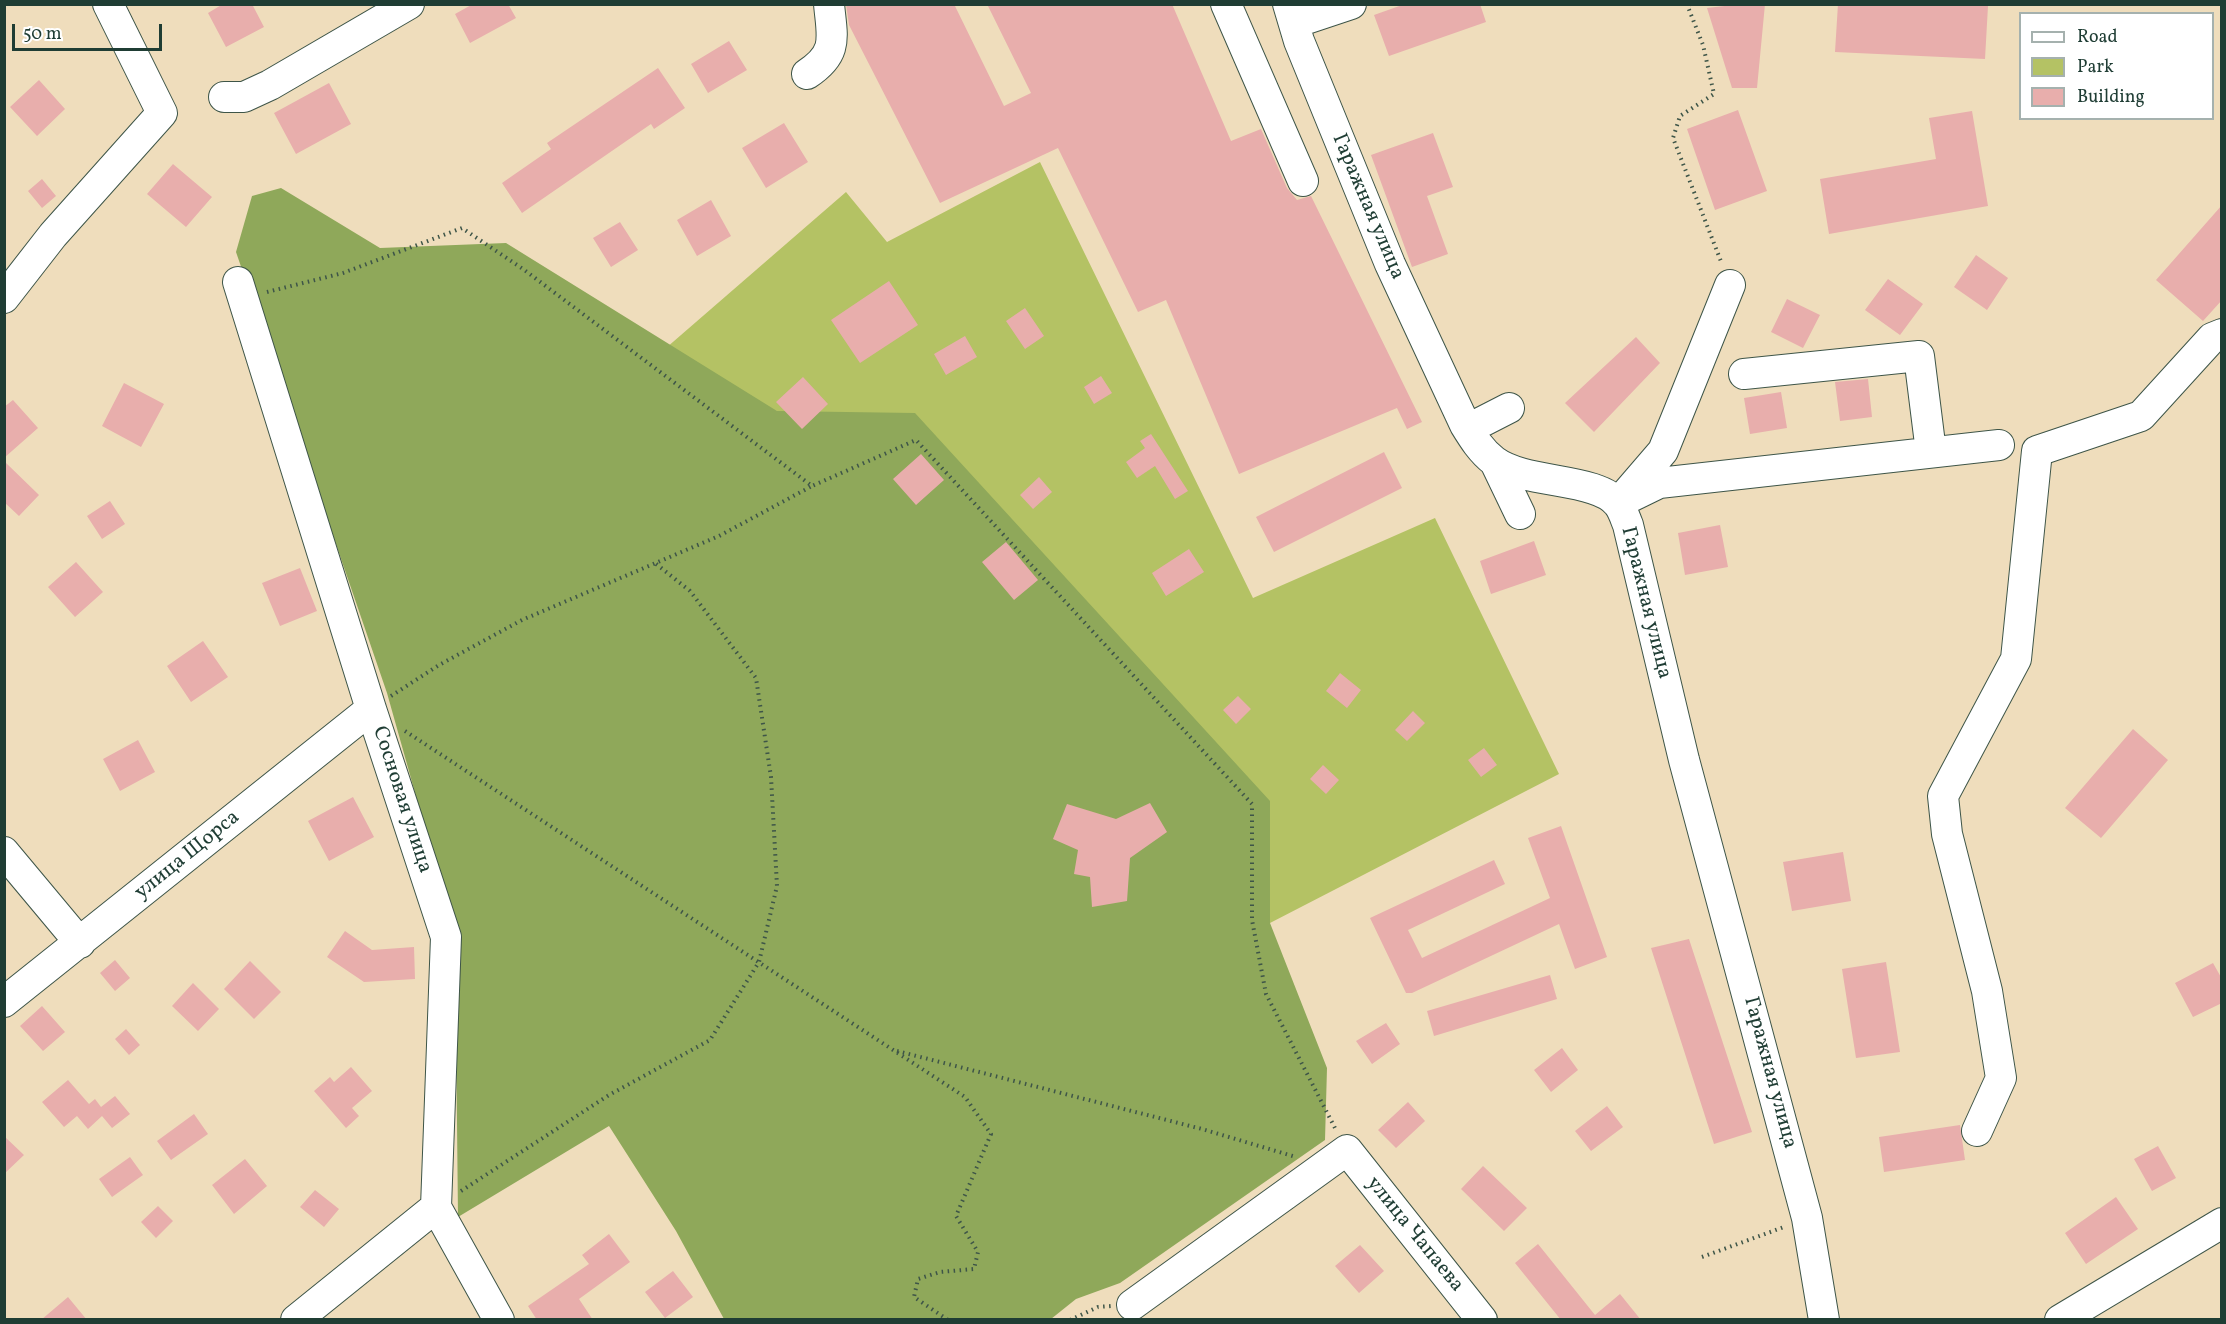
<!DOCTYPE html>
<html>
<head>
<meta charset="utf-8">
<style>
  body { margin:0 }
  #map { position:relative; width:2226px; height:1324px; overflow:hidden; background:#efddbc; font-family:Vollkorn,serif }
  canvas { display:block }
  .frame { position:absolute; inset:0; border:6px solid #1f3d34; pointer-events:none }
  .legend { position:absolute; left:2019px; top:12px; width:195px; height:108px; box-sizing:border-box; background:#fff; border:2px solid #a5b1ae; margin:0; padding:8px 10px; list-style:none; font-size:18px; color:#1f3d34 }
  .legend li { display:flex; align-items:center; gap:12px; height:30px }
  .legend b { width:30px; border:2px solid #a5b1ae }
  .scale { position:absolute; left:12px; top:24px; width:150px; height:27px; box-sizing:border-box; border:3px solid #1f3d34; border-top:0; padding-left:8px; font-size:18px; line-height:21px; white-space:nowrap; color:#1f3d34; -webkit-text-stroke:4px #fff; paint-order:stroke }
</style>
</head>
<body>
<div id="map">
<canvas width="2226" height="1324"></canvas>
<div class="frame"></div>
<ul class="legend">
<li><b style="height:8px;background:#fff"></b>Road</li>
<li><b style="height:16px;background:#b4c264"></b>Park</li>
<li><b style="height:16px;background:#e8aeac"></b>Building</li>
</ul>
<div class="scale">50 m</div>
</div>
<script>
const c = document.querySelector('canvas').getContext('2d');
c.lineJoin = 'round';
function fillPath(path, color) { c.fillStyle = color; c.fill(path, 'evenodd'); }
function stroke(path, color, width, dash) { c.strokeStyle = color; c.lineWidth = width; c.lineCap = dash ? 'butt' : 'round'; c.setLineDash(dash || []); c.stroke(path); }
function label(font, color, halo, rows, align = 'center') {
  c.font = font + ' Vollkorn,serif'; c.lineWidth = 4.5; c.setLineDash([]); c.textBaseline = 'middle'; c.strokeStyle = halo; c.fillStyle = color; for (const [text, x, y, turn = 0] of rows) {
    c.save(); c.translate(x, y); c.rotate((+turn || 0) * Math.PI / 180); c.textAlign = isNaN(turn) ? turn : align; if (halo) c.strokeText(text, 0, 0); c.fillText(text, 0, 0); c.restore();
  }
}
const green = new Path2D(`
  M 1040,162 L 1253,598 L 1435,518 L 1559,774 L 1270,923 L 1269,801 L 777,411 L 756,409 L 666,348 L 846,192 L 887,242 Z`);
const forest = new Path2D(`
  M 281,188 L 380,248 L 506,243 L 777,411 L 915,413 L 1270,801 L 1270,923 L 1327,1068 L 1325,1140 L 1120,1283 L 1076,1299 L 1051,1319 L 724,1319 L 676,1231 L 609,1126 L 458,1217 L 455,935 L 387,693 L 236,252 L 252,196 Z`);
const building = new Path2D(`
  M 223,4 L 252,4 L 264,27 L 226,47 L 208,13 Z
  M 473,4 L 508,4 L 516,18 L 470,43 L 455,14 Z
  M 846,4 L 954,4 L 1004,106 L 1031,93 L 987,4 L 1172,4 L 1231,141 L 1261,129 L 1287,188 L 1297,200 L 1311,196 L 1422,422 L 1407,429 L 1397,408 L 1239,474 L 1166,300 L 1138,312 L 1058,148 L 940,203 L 849,25 Z
  M 1405,4 L 1480,4 L 1486,22 L 1389,56 L 1374,15 Z
  M 1742,4 L 1765,4 L 1757,88 L 1732,88 L 1707,8 Z
  M 1838,4 L 1988,6 L 1985,59 L 1835,52 Z
  M 729,41 L 747,70 L 708,93 L 691,64 Z
  M 658,68 L 685,108 L 654,129 L 651,124 L 522,213 L 502,183 L 551,149 L 547,143 Z
  M 39,80 L 65,109 L 37,136 L 10,107 Z
  M 329,83 L 351,124 L 296,154 L 274,113 Z
  M 1738,110 L 1767,191 L 1715,210 L 1687,129 Z
  M 1972,111 L 1988,206 L 1829,234 L 1820,179 L 1936,159 L 1929,118 Z
  M 784,123 L 808,162 L 766,188 L 742,148 Z
  M 1433,133 L 1453,187 L 1427,196 L 1448,254 L 1412,267 L 1371,155 Z
  M 173,164 L 212,197 L 186,227 L 147,194 Z
  M 42,179 L 56,196 L 42,208 L 28,191 Z
  M 711,200 L 731,236 L 697,256 L 677,220 Z
  M 2222,205 L 2222,300 L 2203,321 L 2156,280 Z
  M 620,222 L 638,250 L 611,267 L 593,238 Z
  M 1976,255 L 2008,278 L 1987,310 L 1954,287 Z
  M 1888,279 L 1923,304 L 1900,335 L 1865,310 Z
  M 889,281 L 918,325 L 860,363 L 831,320 Z
  M 1787,299 L 1820,315 L 1803,348 L 1771,332 Z
  M 1025,308 L 1044,336 L 1025,349 L 1006,321 Z
  M 965,336 L 977,357 L 946,375 L 934,354 Z
  M 1636,337 L 1660,363 L 1594,432 L 1565,403 Z
  M 1101,376 L 1112,393 L 1094,404 L 1084,387 Z
  M 803,377 L 828,404 L 802,429 L 776,402 Z
  M 1868,379 L 1872,417 L 1840,421 L 1835,382 Z
  M 124,383 L 164,404 L 141,447 L 102,426 Z
  M 1781,392 L 1787,428 L 1750,434 L 1744,398 Z
  M 13,400 L 38,428 L 4,458 L 4,407 Z
  M 1151,434 L 1188,491 L 1175,499 L 1155,466 L 1137,478 L 1126,462 L 1145,448 L 1140,441 Z
  M 1384,452 L 1402,488 L 1274,552 L 1256,517 Z
  M 921,454 L 944,480 L 916,505 L 893,479 Z
  M 4,461 L 39,495 L 19,516 L 4,502 Z
  M 1039,477 L 1052,492 L 1033,509 L 1020,495 Z
  M 110,501 L 125,524 L 102,539 L 87,516 Z
  M 1720,525 L 1728,567 L 1685,575 L 1678,533 Z
  M 1534,541 L 1546,575 L 1491,594 L 1480,561 Z
  M 1006,542 L 1038,580 L 1014,600 L 982,562 Z
  M 1189,549 L 1204,572 L 1166,596 L 1152,573 Z
  M 76,562 L 103,592 L 75,617 L 48,587 Z
  M 300,568 L 317,611 L 280,626 L 262,583 Z
  M 203,641 L 228,677 L 191,702 L 167,666 Z
  M 1340,673 L 1361,690 L 1347,708 L 1326,691 Z
  M 1238,696 L 1251,709 L 1236,724 L 1223,710 Z
  M 1413,711 L 1425,723 L 1407,741 L 1395,730 Z
  M 2133,729 L 2168,760 L 2101,838 L 2065,808 Z
  M 138,740 L 155,772 L 120,791 L 103,759 Z
  M 1484,748 L 1497,765 L 1481,777 L 1468,760 Z
  M 1323,765 L 1339,780 L 1326,794 L 1310,779 Z
  M 353,797 L 374,837 L 329,861 L 308,821 Z
  M 1150,803 L 1167,832 L 1130,858 L 1127,901 L 1092,907 L 1090,877 L 1074,874 L 1078,850 L 1053,839 L 1067,804 L 1116,819 Z
  M 1561,826 L 1607,957 L 1575,969 L 1559,924 L 1412,993 L 1406,993 L 1370,918 L 1494,860 L 1505,884 L 1408,930 L 1422,958 L 1550,898 L 1528,838 Z
  M 1843,852 L 1851,901 L 1792,911 L 1783,862 Z
  M 345,931 L 372,950 L 414,947 L 415,979 L 364,982 L 327,957 Z
  M 1689,939 L 1752,1132 L 1714,1144 L 1651,948 Z
  M 115,960 L 130,978 L 115,991 L 100,973 Z
  M 250,961 L 281,992 L 254,1019 L 224,989 Z
  M 1886,962 L 1900,1052 L 1856,1058 L 1842,969 Z
  M 2213,963 L 2222,979 L 2222,1003 L 2193,1017 L 2175,983 Z
  M 1550,975 L 1557,999 L 1434,1036 L 1427,1011 Z
  M 193,983 L 219,1009 L 198,1031 L 172,1006 Z
  M 42,1006 L 65,1032 L 43,1051 L 20,1026 Z
  M 1386,1023 L 1400,1044 L 1372,1064 L 1356,1041 Z
  M 126,1029 L 140,1045 L 129,1055 L 115,1039 Z
  M 1562,1048 L 1578,1070 L 1551,1092 L 1534,1070 Z
  M 351,1067 L 372,1091 L 352,1108 L 359,1116 L 346,1128 L 314,1091 L 330,1077 L 334,1082 Z
  M 68,1080 L 89,1104 L 95,1099 L 101,1107 L 115,1096 L 130,1114 L 112,1128 L 102,1116 L 88,1129 L 77,1116 L 64,1127 L 42,1102 Z
  M 1408,1102 L 1425,1121 L 1396,1148 L 1378,1130 Z
  M 1607,1106 L 1623,1127 L 1591,1151 L 1575,1131 Z
  M 194,1114 L 208,1134 L 171,1160 L 157,1141 Z
  M 1960,1125 L 1965,1160 L 1884,1172 L 1879,1137 Z
  M 4,1136 L 24,1155 L 4,1174 Z
  M 2158,1146 L 2176,1178 L 2152,1191 L 2134,1159 Z
  M 130,1157 L 143,1175 L 112,1197 L 99,1179 Z
  M 245,1159 L 267,1186 L 234,1214 L 212,1185 Z
  M 1483,1166 L 1527,1208 L 1504,1231 L 1461,1189 Z
  M 315,1190 L 339,1209 L 324,1227 L 300,1207 Z
  M 2116,1197 L 2138,1229 L 2086,1264 L 2065,1233 Z
  M 158,1206 L 173,1221 L 156,1238 L 141,1222 Z
  M 609,1234 L 630,1262 L 579,1299 L 593,1320 L 537,1320 L 528,1306 L 589,1264 L 582,1255 Z
  M 1538,1244 L 1595,1315 L 1620,1294 L 1641,1320 L 1561,1320 L 1515,1263 Z
  M 1360,1245 L 1384,1271 L 1359,1293 L 1335,1266 Z
  M 673,1271 L 693,1297 L 665,1318 L 645,1292 Z
  M 68,1297 L 87,1320 L 41,1320 Z`);
const path = new Path2D(`
  M 1690,4 L 1688,7 L 1703,45 L 1714,94 L 1680,116 L 1673,138 L 1722,264
  M 267,292 L 343,273 L 462,228 L 523,269 L 812,486 L 916,440 L 1252,804 L 1252,920 L 1266,994 L 1336,1130
  M 391,696 L 439,665 L 522,620 L 719,536 L 812,486
  M 405,731 L 965,1097 L 991,1134 L 956,1216 L 978,1252 L 974,1269 L 940,1272 L 918,1279 L 914,1297 L 948,1320
  M 897,1051 L 1202,1129 L 1296,1157
  M 461,1191 L 609,1095 L 710,1040 L 759,962 L 777,886 L 771,777 L 756,678 L 690,591 L 655,563
  M 1702,1257 L 1784,1227
  M 1070,1320 L 1098,1307 L 1111,1306`);
const minor = new Path2D(`
  M 1226,4 L 1303,181
  M 1288,4 L 1299,41 L 1390,264 L 1465,425 C 1473,438 1481,451 1494,461 C 1526,485 1598,477 1618,504 C 1623,510 1625,518 1628,525 L 1684,760 L 1807,1218 L 1824,1320
  M 1294,23 L 1351,4
  M 807,74 C 839,53 832,37 829,4
  M 224,97 L 244,97 L 270,85 L 409,4
  M 238,282 L 371,709 L 446,937 L 436,1207 L 499,1320
  M 4,298 L 53,235 L 162,113 L 108,4
  M 1744,374 L 1919,356 L 1931,452
  M 1468,429 L 1509,408
  M 1495,462 L 1520,514
  M 1626,494 L 1663,451 L 1730,285
  M 1618,503 L 1659,483 L 1999,445
  M 4,852 L 80,943
  M 4,1002 L 371,709
  M 1977,1131 L 2001,1078 L 1987,991 L 1947,834 L 1943,796 L 2016,659 L 2037,451 L 2141,416 L 2212,338 L 2222,334
  M 1132,1305 L 1347,1150 L 1482,1320
  M 296,1320 L 436,1207
  M 2060,1320 L 2222,1223`);
const streetNames = [
  ["Гаражная улица",1367,207,67],
  ["Гаражная улица",1645,603,76],
  ["Сосновая улица",401,800,72],
  ["улица Щорса",188,856,-39],
  ["Гаражная улица",1769,1073,75],
  ["улица Чапаева",1414,1235,51]
];
fillPath(green, '#b4c264');
fillPath(forest, '#8fa85a');
fillPath(building, '#e8aeac');
stroke(minor, '#3e5548', 32);
stroke(path, '#3e5548', 4, [1.5, 4.5]);
stroke(minor, '#fff', 30);
label('21px', '#1f3d34', '#fff', streetNames);
</script>
</body>
</html>
